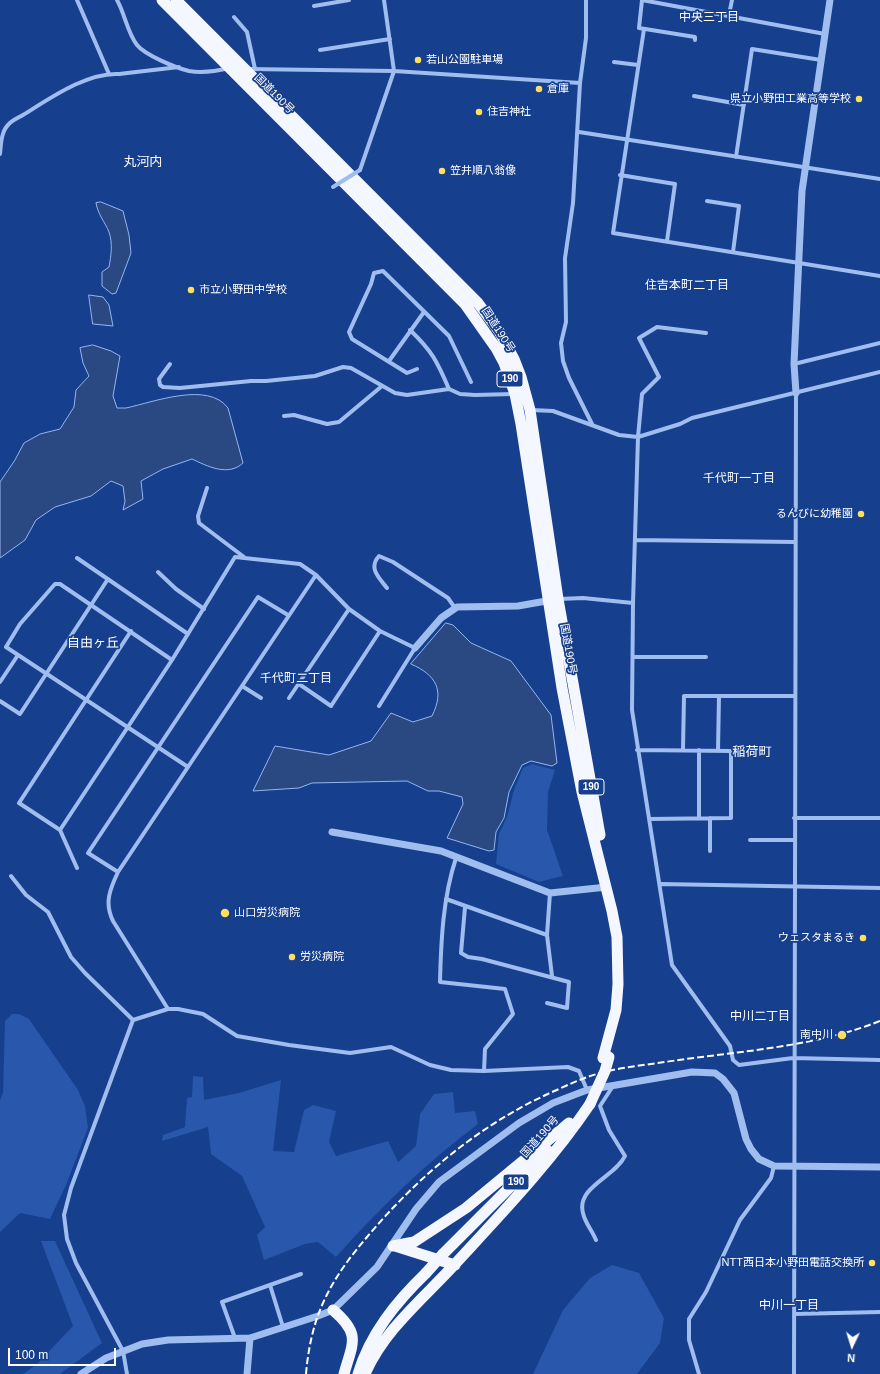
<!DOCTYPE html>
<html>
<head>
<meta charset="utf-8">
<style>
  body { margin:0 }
  #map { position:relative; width:880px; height:1374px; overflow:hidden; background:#163f8d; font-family:Arial,sans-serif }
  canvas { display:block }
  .north { position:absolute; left:832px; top:1326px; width:40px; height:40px; -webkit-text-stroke:3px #163f8d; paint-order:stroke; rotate:184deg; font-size:11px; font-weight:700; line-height:16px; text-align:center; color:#fff }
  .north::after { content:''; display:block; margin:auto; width:14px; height:18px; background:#fff; clip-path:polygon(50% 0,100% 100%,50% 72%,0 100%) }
  .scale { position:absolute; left:8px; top:1348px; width:108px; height:18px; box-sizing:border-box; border:2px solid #fff; border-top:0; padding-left:5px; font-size:12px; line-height:14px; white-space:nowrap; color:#fff; -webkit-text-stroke:3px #163f8d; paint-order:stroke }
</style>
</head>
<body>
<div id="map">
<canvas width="880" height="1374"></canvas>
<div class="north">N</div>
<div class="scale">100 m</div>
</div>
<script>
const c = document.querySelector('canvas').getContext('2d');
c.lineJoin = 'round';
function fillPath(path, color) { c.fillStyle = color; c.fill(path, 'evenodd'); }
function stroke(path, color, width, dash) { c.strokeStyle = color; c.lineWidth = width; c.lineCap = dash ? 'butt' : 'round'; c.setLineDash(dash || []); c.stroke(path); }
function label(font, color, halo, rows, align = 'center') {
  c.font = font + ' Arial,"Noto Sans JP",sans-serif'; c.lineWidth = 3.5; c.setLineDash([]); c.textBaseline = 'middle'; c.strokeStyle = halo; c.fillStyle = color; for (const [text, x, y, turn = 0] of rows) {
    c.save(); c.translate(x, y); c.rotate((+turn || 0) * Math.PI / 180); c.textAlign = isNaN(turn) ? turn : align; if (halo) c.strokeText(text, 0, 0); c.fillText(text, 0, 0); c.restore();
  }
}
const green = new Path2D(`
  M 532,764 L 555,770 L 548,792 L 547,830 L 563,876 L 539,882 L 496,864 L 499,834 L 507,817 L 514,790 L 523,768 Z
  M 12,1014 L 19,1014 L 29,1019 L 78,1090 L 85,1106 L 88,1128 L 66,1185 L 50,1219 L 20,1213 L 0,1232 L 0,1100 L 3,1093 L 5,1021 Z
  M 193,1076 L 203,1077 L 204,1100 L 239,1093 L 281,1080 L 273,1151 L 294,1152 L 304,1110 L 313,1105 L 336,1111 L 329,1142 L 336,1156 L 388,1141 L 398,1162 L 416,1146 L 420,1114 L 434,1094 L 453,1092 L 455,1113 L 475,1111 L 478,1124 C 426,1163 380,1208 336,1257 L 318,1242 L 305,1244 L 264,1260 L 257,1235 L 265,1227 L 242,1176 L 211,1154 L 208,1127 L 162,1141 L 163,1135 L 185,1127 L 187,1098 L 192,1097 Z
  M 41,1241 L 55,1241 L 102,1343 L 60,1374 L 23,1374 L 37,1364 L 73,1326 Z
  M 612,1265 L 639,1273 L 664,1318 L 660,1343 L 637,1374 L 533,1374 L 563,1310 L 590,1278 Z`);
const water = new Path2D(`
  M 101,202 L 123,211 L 129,235 L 131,253 L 116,293 L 112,294 L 102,286 L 102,272 L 109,267 C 111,256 113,244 109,232 C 105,222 98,215 96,203 Z
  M 89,295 L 103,297 L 109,305 L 113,326 L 93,324 Z
  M 93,345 L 111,351 L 120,356 L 113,396 L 117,408 L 126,408 C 154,402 208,381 228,408 L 243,463 C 228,477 207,466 192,459 L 163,469 L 141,481 L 143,499 L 123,510 L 125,501 L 123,486 L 111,481 L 91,496 L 55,507 L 36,520 L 25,540 L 0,558 L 0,482 L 15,460 L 24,443 L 40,434 L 60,429 L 74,407 L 76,390 L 89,376 L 83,363 L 80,348 Z
  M 446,623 L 453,625 L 471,643 L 511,661 L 551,715 L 557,763 L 552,766 L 531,761 L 522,765 L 509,792 L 504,818 L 496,832 L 494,850 L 489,851 L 447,838 L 463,804 L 462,797 L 439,791 L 428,791 L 407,781 L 312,783 L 299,788 L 253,791 L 275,746 L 329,755 L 371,741 L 391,713 L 413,722 L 432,716 C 445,690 436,675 411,664 Z`);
const minor = new Path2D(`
  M 77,0 L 109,74
  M 117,0 C 125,14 127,32 137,45 C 145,55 176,68 189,71 C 201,73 217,71 229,68
  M 586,0 L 586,38 L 580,83 L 573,203 L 565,258 L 566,322 L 561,343 L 563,361 L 569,378 L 592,424
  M 642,0 L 825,34
  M 642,0 L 639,28 L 695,37 L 695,40
  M 314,6 L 349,0
  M 729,15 L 732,0
  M 234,17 L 247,32 L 255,69
  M 644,29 L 613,233 L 880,276
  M 320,50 L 390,39
  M 614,62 L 638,65
  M 247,69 L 394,71 L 580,83
  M 694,96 L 744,105
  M 579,132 L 880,179
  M 0,154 C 1,145 1,132 8,125 C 12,120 18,118 23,115 C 49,99 87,72 119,74 L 179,67
  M 736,157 L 752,49 L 821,60
  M 360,170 L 394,71 L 384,0
  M 620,175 L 675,184 L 667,241
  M 707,201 L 739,206 L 733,252
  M 410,330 C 432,351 437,361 449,389
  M 706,333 L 657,327 L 639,338 L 659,377 L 642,394 L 638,437 L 633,603 L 632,710 L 672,965 L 730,1046 L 733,1060 L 739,1065 L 793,1058 L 880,1060
  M 389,361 L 424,312
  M 170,364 L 159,379 L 160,385 L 163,387 L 180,388 L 251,381 L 266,381 L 315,376 L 343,367 L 351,368 L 395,393 L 407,395 L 449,389 L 460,394 L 475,395 L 513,394
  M 794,364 L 880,343
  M 417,369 L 407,373 L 352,339 L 349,332 L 371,284 L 374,273 L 383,271 L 449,336 L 471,382
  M 531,410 L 553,411 L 619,435 L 638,437 L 680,424 L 692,418 L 880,372
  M 284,416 L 294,415 L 327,424 L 339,422 L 382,386
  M 207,488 L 198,516 L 199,523 L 244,557
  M 635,540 L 795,542
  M 77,558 L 188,634
  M 158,572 L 176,589 L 204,609
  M 387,588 C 379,578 368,568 379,556 L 393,562 L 448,598 L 455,608
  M 559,599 L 583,598 L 633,603
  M 633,657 L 706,657
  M 172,660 L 60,584 L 55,584 L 20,624 L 6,647 L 188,767
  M 0,682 L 18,655
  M 299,684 L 331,706 L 380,631
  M 242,686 L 261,698
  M 289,698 L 349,609
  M 0,701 L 20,714 L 108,579
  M 683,749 L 684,696 L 795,696
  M 637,750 L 731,751 L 731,818 L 649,819
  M 718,751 L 719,696
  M 699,818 L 699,750
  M 710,818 L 710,851
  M 794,818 L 880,818
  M 60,830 L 172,660 L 235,557 L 300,564 L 316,575 L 349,609 L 380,631 L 415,648 L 379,706
  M 750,840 L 794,840
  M 456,858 C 443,897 441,941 440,982 L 505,989 L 513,1014 L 485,1049 L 484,1071
  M 77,868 L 60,830 L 19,803 L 131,631
  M 118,872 L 88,853 L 258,597 L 288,615
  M 11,876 L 26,895 L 48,912 L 71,957 L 85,973 L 133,1020
  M 661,884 L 880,888
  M 550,893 L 547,935 L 552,976
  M 446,899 L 547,935
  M 465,907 L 461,953 L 468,957 L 482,959 L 569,982 L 567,1008 L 547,1003
  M 168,1009 L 113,921 C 104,903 110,889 118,872 L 316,575
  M 133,1020 L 168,1009 L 178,1009 L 203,1014 L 237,1036 L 289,1045 L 350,1053 L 391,1047 L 430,1065 L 451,1070 L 484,1071 L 568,1067 L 579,1071 L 587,1090
  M 596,1240 C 592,1230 585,1223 583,1213 C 576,1187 615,1177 625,1156 L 609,1130 L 600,1106 L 613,1086
  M 270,1285 L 283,1327
  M 794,1314 L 880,1312
  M 235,1338 L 222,1302 L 301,1274
  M 127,1374 L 123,1351 L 76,1263 L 67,1239 L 64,1215 L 71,1188 L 133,1020
  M 699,1374 L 689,1340 L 689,1319 L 706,1292 L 740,1220 L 771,1178 L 774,1166
  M 794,1374 L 796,393`);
const tertiary = new Path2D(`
  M 796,393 L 794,364 L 802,191 L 830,0
  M 415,648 L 441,618 L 457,607 L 518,606 L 552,600
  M 332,832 L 441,851 L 550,893 L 607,887
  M 81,1374 L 106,1358 L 142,1344 L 168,1340 L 250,1338 L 318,1316 L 333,1310 L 377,1267 L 416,1209 L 439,1182 L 519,1123 L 553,1103 L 587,1090 L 692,1072 L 715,1073 L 723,1079 L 734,1093 L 746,1139 L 751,1149 L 759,1159 L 774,1166 L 880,1167
  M 247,1374 L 250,1338`);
const trunk = new Path2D(`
  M 162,0 L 465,304 L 496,348 L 504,363 L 515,394 L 521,424 L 562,688 L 582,792 L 612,911 L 617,937 L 618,984 L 616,1010 L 603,1058
  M 176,0 L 478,303 L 499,331 L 514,359 L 521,377 L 530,410 L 558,599 L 600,835
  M 393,1246 L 414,1242 L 466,1208 L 569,1123
  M 395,1246 L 455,1265
  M 443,1254 L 547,1150
  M 333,1310 C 361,1334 353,1342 344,1374
  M 358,1374 C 370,1334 396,1302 426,1273
  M 365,1374 C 384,1330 423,1299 455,1264 C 502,1213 551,1162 590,1104`);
const rail = new Path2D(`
  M 306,1374 C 308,1350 313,1325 323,1303 C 334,1278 350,1257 367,1237 C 420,1174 484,1121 559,1089 C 574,1082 588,1076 604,1072 C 624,1067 645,1065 665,1062 C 737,1051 812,1048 880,1021`);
const minorBridge = new Path2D(`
  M 333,187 L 360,170`);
const trunkBridge = new Path2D(`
  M 590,1104 L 605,1071 L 609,1057
  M 426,1273 L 443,1254`);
const markers = [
  [418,60,4,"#ffdf5f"],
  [539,89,4,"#ffdf5f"],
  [859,99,4,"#ffdf5f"],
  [479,112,4,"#ffdf5f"],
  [442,171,4,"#ffdf5f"],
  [191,290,4,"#ffdf5f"],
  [861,514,4,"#ffdf5f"],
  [225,913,5,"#ffdf5f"],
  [863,938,4,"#ffdf5f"],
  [292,957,4,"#ffdf5f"],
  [842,1035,5,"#ffdf5f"],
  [872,1263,4,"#ffdf5f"]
];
const shields = [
  [510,379,26],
  [591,787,26],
  [516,1182,26]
];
const shieldNames = [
  ["190",510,379],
  ["190",591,787],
  ["190",516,1182]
];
const poiNames = [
  ["若山公園駐車場",426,60],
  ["倉庫",547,89],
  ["県立小野田工業高等学校",851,99,"right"],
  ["住吉神社",487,112],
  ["笠井順八翁像",450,171],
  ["市立小野田中学校",199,290],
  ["るんびに幼稚園",853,514,"right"],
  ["山口労災病院",234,913],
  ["ウェスタまるき",855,938,"right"],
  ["労災病院",300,957],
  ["南中川",833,1035,"right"],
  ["NTT西日本小野田電話交換所",864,1263,"right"]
];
const streetNames = [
  ["国道190号",274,94,45],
  ["国道190号",498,330,57],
  ["国道190号",568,649,80],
  ["国道190号",540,1137,-49]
];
const neighbourhoodNames = [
  ["中央三丁目",709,18],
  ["住吉本町二丁目",687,286],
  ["千代町一丁目",739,479],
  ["千代町二丁目",296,679],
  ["中川二丁目",760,1017],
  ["中川一丁目",789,1306]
];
const quarterNames = [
  ["丸河内",143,162],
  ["自由ヶ丘",93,643],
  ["稲荷町",752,752]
];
fillPath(green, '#2857ab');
fillPath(water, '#2a4983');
stroke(water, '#93b6f2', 1);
stroke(minor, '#a0bdef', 4);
stroke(tertiary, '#a0bdef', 7);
stroke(trunk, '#f4f7ff', 11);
stroke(rail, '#fff', 2, [7, 3]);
stroke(minorBridge, '#a0bdef', 4);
stroke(trunkBridge, '#f4f7ff', 11);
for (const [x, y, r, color] of markers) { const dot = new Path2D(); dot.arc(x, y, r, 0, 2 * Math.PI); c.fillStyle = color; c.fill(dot); stroke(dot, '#163f8d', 1.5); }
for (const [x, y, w] of shields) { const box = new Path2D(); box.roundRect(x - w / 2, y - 8, w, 16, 3); c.fillStyle = '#163f8d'; c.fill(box); stroke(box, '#fff', 1); }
label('bold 10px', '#fff', null, shieldNames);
label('11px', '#fff', '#163f8d', poiNames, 'left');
label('11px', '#fff', '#163f8d', streetNames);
label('12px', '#fff', '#163f8d', neighbourhoodNames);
label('13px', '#fff', '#163f8d', quarterNames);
</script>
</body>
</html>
